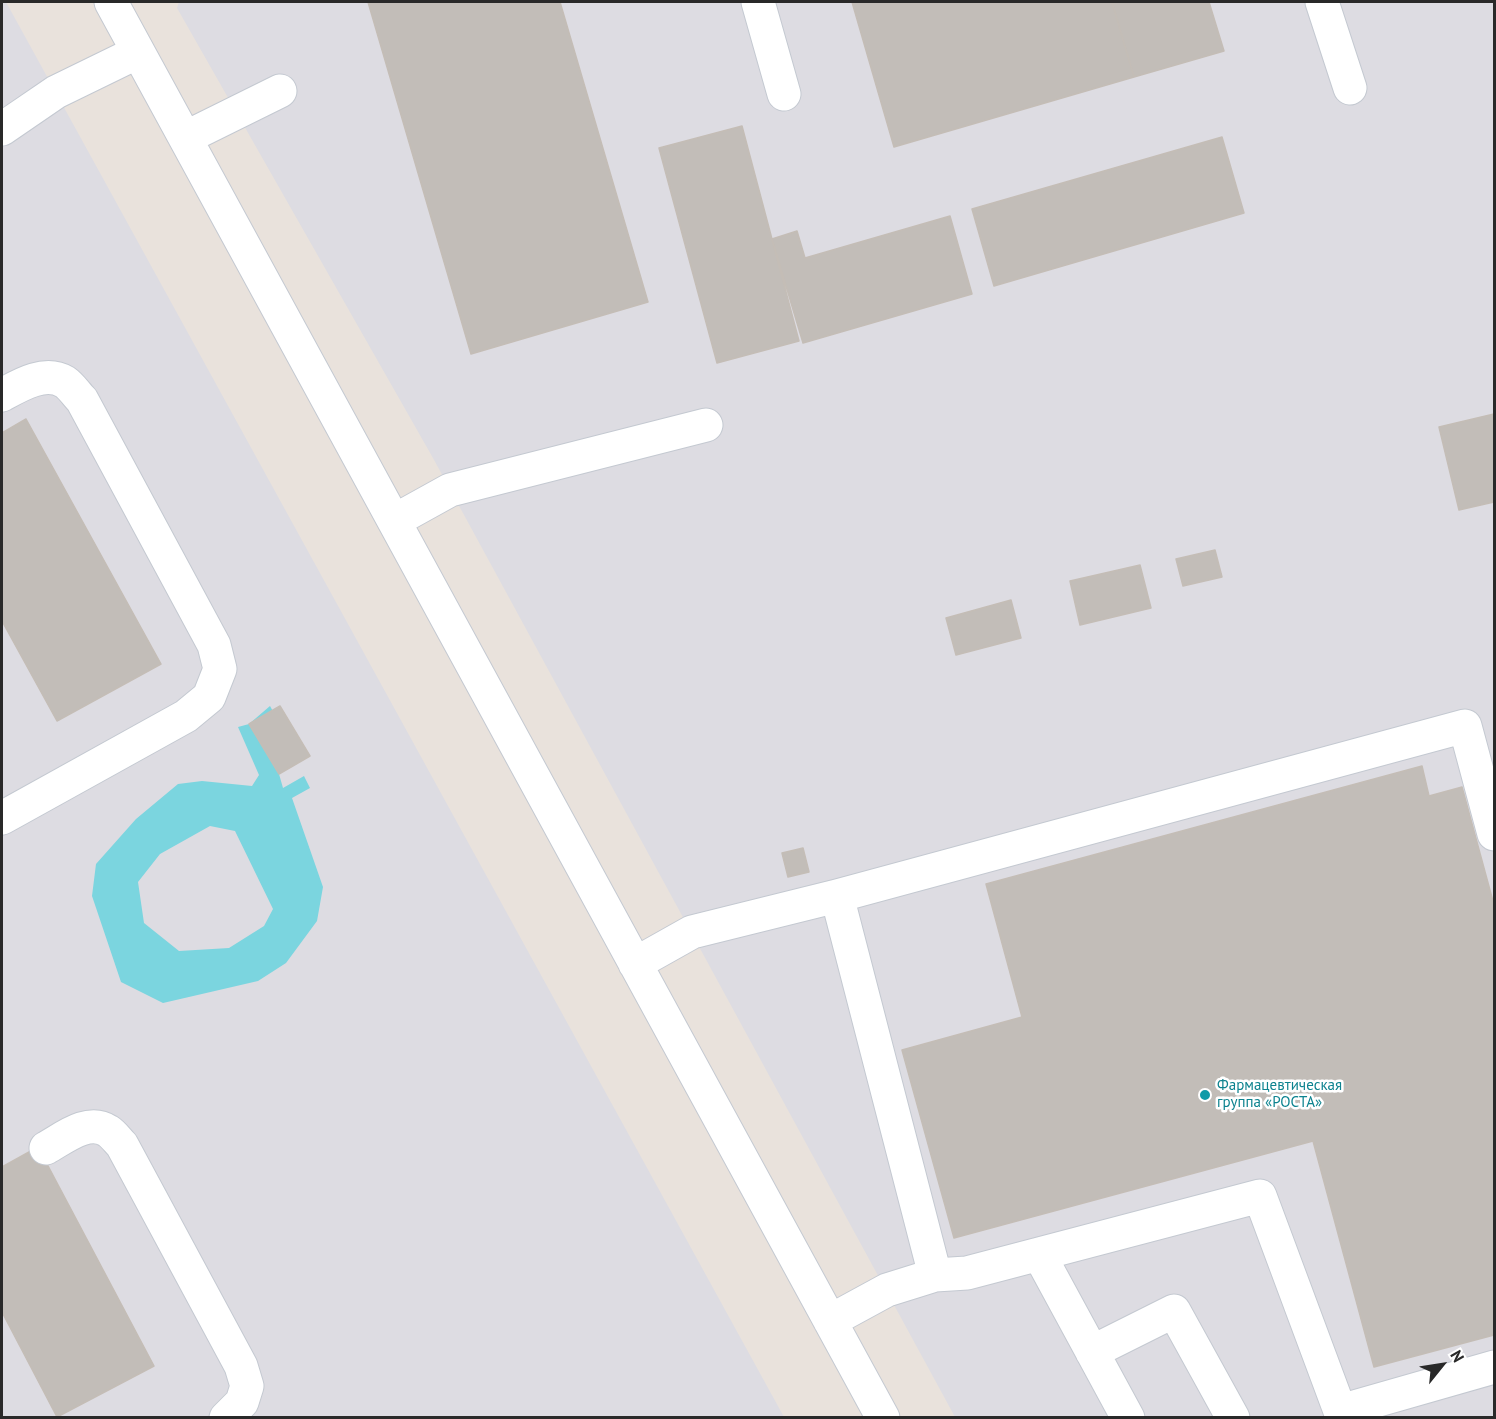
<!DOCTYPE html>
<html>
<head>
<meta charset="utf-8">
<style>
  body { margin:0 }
  #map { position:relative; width:1496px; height:1419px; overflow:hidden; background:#e9e2dc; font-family:"PT Sans",sans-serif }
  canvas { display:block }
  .frame { position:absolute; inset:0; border:3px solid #292929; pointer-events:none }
  .north { position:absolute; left:1412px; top:1335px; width:60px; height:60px; -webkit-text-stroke:4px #fff; paint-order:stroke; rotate:60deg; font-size:16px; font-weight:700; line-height:24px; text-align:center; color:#292929 }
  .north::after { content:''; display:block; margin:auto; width:21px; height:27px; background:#292929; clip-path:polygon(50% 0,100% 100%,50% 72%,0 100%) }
</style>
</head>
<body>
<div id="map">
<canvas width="1496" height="1419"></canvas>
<div class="frame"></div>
<div class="north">N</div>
</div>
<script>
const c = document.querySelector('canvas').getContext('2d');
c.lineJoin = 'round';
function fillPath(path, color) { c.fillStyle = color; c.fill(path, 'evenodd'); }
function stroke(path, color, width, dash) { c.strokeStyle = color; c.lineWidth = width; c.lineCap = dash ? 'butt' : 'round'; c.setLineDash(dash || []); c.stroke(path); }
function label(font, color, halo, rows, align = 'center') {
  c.font = font + ' "PT Sans",sans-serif'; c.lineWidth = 5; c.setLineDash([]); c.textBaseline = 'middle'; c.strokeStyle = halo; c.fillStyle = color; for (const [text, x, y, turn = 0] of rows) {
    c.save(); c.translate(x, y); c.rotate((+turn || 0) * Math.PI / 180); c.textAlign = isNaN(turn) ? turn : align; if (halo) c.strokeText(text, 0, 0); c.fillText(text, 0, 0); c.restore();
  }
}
const industrial = new Path2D(`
  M 2,2 L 6,2 L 784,1417 L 2,1418 Z
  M 179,2 L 1494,2 L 1494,1417 L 955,1417 L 433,458 L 177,8 Z`);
const water = new Path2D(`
  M 270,706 L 280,724 L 258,739 L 279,774 L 283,788 L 304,776 L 310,788 L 292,798 L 323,887 L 317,921 L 286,963 L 258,981 L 163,1003 L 121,982 L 92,896 L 96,864 L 136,819 L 178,784 L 202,781 L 252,786 L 259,775 L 238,727 L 249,724 ZM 210,826 L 235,831 L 273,909 L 264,926 L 229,948 L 179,951 L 144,923 L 138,882 L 160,854 Z`);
const building = new Path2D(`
  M 368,2 L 560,2 L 648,302 L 471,354 Z
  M 852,2 L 1112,2 L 1134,77 L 894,147 Z
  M 1112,2 L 1209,2 L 1224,51 L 1134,77 Z
  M 742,126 L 799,341 L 717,363 L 659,148 Z
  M 1222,137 L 1244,213 L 994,286 L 972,209 Z
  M 950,216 L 972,294 L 803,343 L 772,239 L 797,231 L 805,258 Z
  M 1494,414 L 1494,502 L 1459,510 L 1439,427 Z
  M 26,419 L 161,664 L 57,721 L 2,621 L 2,433 Z
  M 1215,550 L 1222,577 L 1183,586 L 1176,559 Z
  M 1140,565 L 1151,608 L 1080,625 L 1070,581 Z
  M 1011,600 L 1021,638 L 956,655 L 946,618 Z
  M 280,706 L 310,756 L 279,774 L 249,724 Z
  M 1422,766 L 1429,796 L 1462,787 L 1494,905 L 1494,1335 L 1374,1367 L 1313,1141 L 954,1238 L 902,1050 L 1022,1017 L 986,884 Z
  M 803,848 L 809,872 L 788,877 L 782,853 Z
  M 38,1147 L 154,1366 L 57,1417 L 2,1312 L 2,1167 Z`);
const minor = new Path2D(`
  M 111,2 L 883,1418
  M 758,2 L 784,94
  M 1322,2 L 1350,88
  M 2,129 L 56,92 L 138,52
  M 185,138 L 280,91
  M 2,395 C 20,385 45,370 65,382 C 71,386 77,395 82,400 L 214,645 L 220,669 L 209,697 L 186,716 L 2,818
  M 394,521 L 450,490 L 706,425
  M 837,896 L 935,1275
  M 635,964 L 692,932 L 837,896 L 1465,726 L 1494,834
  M 46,1148 C 64,1138 88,1118 108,1131 C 113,1134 118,1141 122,1145 L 241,1366 L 247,1386 L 242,1402 L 226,1418
  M 1039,1254 L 1128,1418
  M 830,1321 L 887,1290 L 935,1275 L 967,1273 L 1260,1196 L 1340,1411 L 1494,1367
  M 1092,1352 L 1174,1311 L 1233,1418`);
const markers = [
  [1205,1095,6,"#0f9aa8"]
];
const cultureNames = [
  ["Фармацевтическая",1217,1086],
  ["группа «РОСТА»",1217,1103]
];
fillPath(industrial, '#dddce2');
fillPath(water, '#7bd5df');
fillPath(building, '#c2bdb8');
stroke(building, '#c4bdb6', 1.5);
stroke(minor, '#c4c9d1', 35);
stroke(minor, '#fff', 33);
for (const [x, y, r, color] of markers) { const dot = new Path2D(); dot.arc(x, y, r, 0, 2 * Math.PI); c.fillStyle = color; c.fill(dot); stroke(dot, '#fff', 2); }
label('15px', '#0d838f', '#fff', cultureNames, 'left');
</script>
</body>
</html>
